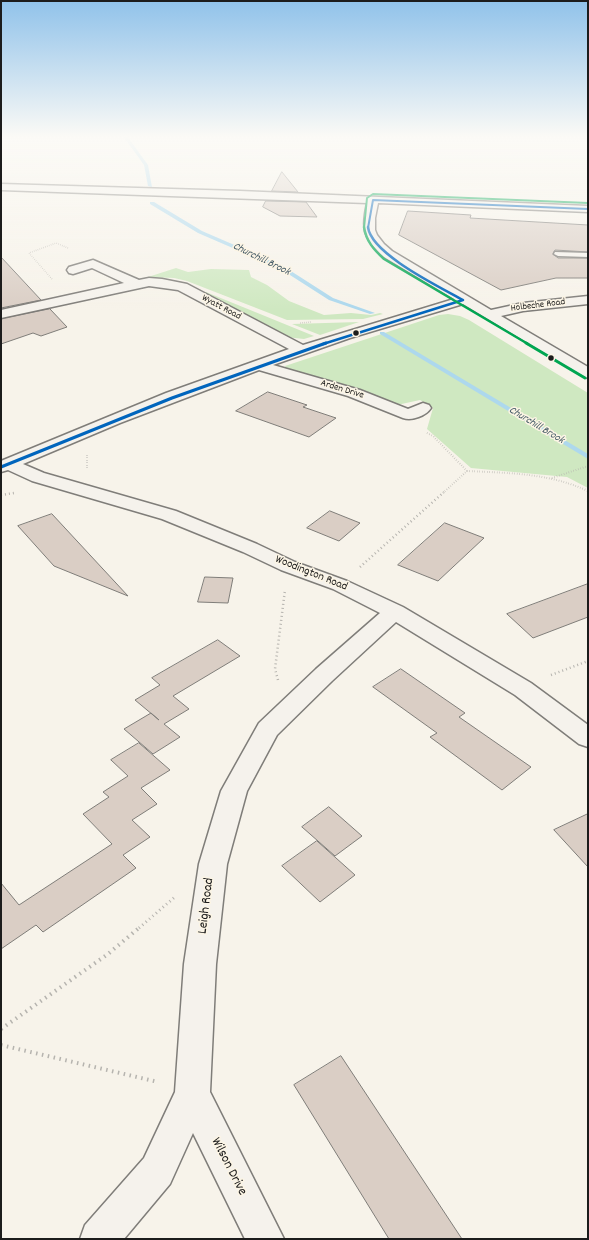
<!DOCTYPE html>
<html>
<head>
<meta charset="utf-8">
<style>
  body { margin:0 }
  #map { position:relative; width:589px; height:1240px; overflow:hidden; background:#f7f3ea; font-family:Dekko,sans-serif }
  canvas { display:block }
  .frame { position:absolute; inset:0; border:2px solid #1c1c1c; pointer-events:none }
</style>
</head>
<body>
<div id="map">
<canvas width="589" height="1240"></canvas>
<div class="frame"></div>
</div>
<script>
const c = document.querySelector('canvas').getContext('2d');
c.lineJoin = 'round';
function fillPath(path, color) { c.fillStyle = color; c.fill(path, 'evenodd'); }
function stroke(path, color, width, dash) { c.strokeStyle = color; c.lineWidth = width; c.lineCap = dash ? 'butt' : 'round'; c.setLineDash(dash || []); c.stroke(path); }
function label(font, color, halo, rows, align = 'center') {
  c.font = font + ' Dekko,sans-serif'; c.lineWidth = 3; c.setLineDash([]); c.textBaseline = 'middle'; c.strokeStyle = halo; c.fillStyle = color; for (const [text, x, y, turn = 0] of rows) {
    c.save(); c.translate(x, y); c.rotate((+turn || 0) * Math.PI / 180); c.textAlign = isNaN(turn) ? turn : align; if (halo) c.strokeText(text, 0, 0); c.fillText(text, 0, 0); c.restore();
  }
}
const green = new Path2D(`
  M 176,268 L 188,272 L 211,269 L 249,270 L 251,277 L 267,285 L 289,301 L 324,315 L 351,313 L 371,315 L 380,313 L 383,314 L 363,319 L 287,320 L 187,281 L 174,278 L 148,277 Z
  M 206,292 L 314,336 L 304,339 L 286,337 L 203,293 Z
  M 448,314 L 460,316 L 469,320 L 588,393 L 588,488 L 567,477 L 471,468 L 427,429 L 433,408 L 420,400 L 397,405 L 347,386 L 287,370 L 285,366 L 439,315 Z
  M 359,322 L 320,335 L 292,324 Z`);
const stream = new Path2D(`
  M 127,136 L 148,165 L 152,187 L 148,186 L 144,165 L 123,136 Z
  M 150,202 L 154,202 L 202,231 L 283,266 L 333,298 L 375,313 L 370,314 L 329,300 L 279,268 L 198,233 L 150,204 Z
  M 380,332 L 384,332 L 588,454 L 588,459 L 380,334 Z`);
const building = new Path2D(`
  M 282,172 L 298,192 L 272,191 Z
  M 266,201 L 306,202 L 317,217 L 280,216 L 263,207 Z
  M 408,211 L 471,215 L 470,218 L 588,225 L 588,252 L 555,250 L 553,254 L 558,258 L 588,258 L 588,278 L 556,278 L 501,290 L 399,235 Z
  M 1,257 L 41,300 L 1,308 Z
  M 50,309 L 67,327 L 41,336 L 33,333 L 1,344 L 1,319 Z
  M 268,392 L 307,405 L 303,407 L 336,418 L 309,437 L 236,411 Z
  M 330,511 L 360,523 L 339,541 L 307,528 Z
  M 52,514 L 128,596 L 54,566 L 18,526 Z
  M 445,523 L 484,538 L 438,581 L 398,565 Z
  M 205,577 L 233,578 L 228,603 L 198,602 Z
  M 588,584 L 588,617 L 533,638 L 507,614 Z
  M 218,640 L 240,656 L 173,696 L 189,709 L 164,724 L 180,737 L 153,754 L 124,729 L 151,713 L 159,720 L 135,700 L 160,685 L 152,678 Z
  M 401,669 L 465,713 L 459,717 L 531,767 L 502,790 L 430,737 L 437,733 L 373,687 Z
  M 139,743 L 170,770 L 141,788 L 157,804 L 132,820 L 150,837 L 123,855 L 136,868 L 43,932 L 36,925 L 1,949 L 1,883 L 19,905 L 112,844 L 83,814 L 109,797 L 103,792 L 128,776 L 111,760 Z
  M 329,807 L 362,836 L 335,856 L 302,827 Z
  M 588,814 L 588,867 L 554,830 Z
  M 317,841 L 355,875 L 320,902 L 282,866 Z
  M 341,1056 L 462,1239 L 389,1239 L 294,1085 Z`);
const pathFar4 = new Path2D(`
  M 52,279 L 29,253 L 56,243 L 68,248
  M 300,323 L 311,322`);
const pathFar3 = new Path2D(`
  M 427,433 L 433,436 L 467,471
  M 87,455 L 87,468
  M 552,478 L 588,466
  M 443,493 L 467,471 C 509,473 549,473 588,491`);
const pathFar2 = new Path2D(`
  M 1,495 L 14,493
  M 360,567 L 444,492
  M 551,675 L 588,661
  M 278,680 L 275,669 L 285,590`);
const pathFar1 = new Path2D(`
  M 139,928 L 176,896`);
const path = new Path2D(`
  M 1,1029 L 108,954 L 140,927
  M 1,1045 L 158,1082`);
const lane = new Path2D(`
  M 555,252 L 588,253 L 588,257 L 558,256 L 554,254 Z`);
const street = new Path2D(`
  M 1,184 L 240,191 L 588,206 L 588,212 L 378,203 L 375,218 L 375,230 L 377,235 L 384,244 L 392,251 L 491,310 L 523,303 L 588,296 L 588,304 L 523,311 L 501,316 L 588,367 L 588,378 L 583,376 L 463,304 L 350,338 L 273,365 L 360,390 L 408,409 L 423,403 L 429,405 L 431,408 C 426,416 412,421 403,418 L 348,396 L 259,370 L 120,423 L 23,464 L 44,473 L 176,511 L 257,544 L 295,562 L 347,581 L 403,607 L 531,683 L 588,725 L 588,747 L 579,744 L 515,695 L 396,622 L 332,681 L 277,735 L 247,791 L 227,864 L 216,964 L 210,1092 L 284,1239 L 245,1239 L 193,1133 L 170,1184 L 124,1239 L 80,1239 L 85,1225 L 144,1158 L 175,1092 L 184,964 L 199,864 L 221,791 L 259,723 L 316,669 L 380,613 L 333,589 L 281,570 L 243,552 L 162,519 L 32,481 L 8,470 L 1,472 L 1,461 L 166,393 L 289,349 L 178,290 L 149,286 L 1,318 L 1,310 L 124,283 L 92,268 L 73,274 L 69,273 L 67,270 L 69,267 L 93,260 L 139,280 L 149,278 L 162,279 L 187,284 L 303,345 L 454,299 L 384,257 C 363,237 361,230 367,203 L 1,190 Z`);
const bus1Far2 = new Path2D(`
  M 368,228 L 373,200 L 588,209`);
const bus1Far1 = new Path2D(`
  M 368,227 C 371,254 440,287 463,300
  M 323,344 L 463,300`);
const bus1 = new Path2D(`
  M 1,467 L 172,398 L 326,343`);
const bus2Far2 = new Path2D(`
  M 364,228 L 367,198 L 373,194 L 588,203`);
const bus2Far1 = new Path2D(`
  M 364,227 C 366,241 374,250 384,259 L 528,344`);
const bus2 = new Path2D(`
  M 526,343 L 585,378`);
const markers = [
  [356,333,3.5,"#1c1c1c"],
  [551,358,3.5,"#1c1c1c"]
];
const farStreetnames = [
  ["Holbeche Road",538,306,-7],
  ["Wyatt Road",221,308,28],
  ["Arden Drive",342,390,17]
];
const farWaternames = [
  ["Churchill Brook",261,260,26],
  ["Churchill Brook",536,426,31]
];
const streetNames = [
  ["Woodington Road",311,574,22]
];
const nearStreetnames = [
  ["Leigh Road",207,906,-83],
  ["Wilson Drive",228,1167,63]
];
fillPath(green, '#cfe8c1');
fillPath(stream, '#add8ed');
fillPath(building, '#dacec5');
stroke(building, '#7f7d79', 1);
stroke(lane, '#7f7d79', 3);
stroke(street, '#7f7d79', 3);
stroke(pathFar4, '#b6b4af', 1.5, [0.5, 1.5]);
stroke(pathFar3, '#b6b4af', 2, [0.5, 2]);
stroke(pathFar2, '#b6b4af', 2.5, [1, 3]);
stroke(pathFar1, '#b6b4af', 3, [1, 3.5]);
stroke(path, '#b6b4af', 4, [1.5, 4.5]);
fillPath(lane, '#f5f2ec');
fillPath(street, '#f5f2ec');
stroke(bus1Far2, '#0065bd', 2);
stroke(bus1Far1, '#0065bd', 2.5);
stroke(bus1, '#0065bd', 3);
stroke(bus2Far2, '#00a651', 2);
stroke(bus2Far1, '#00a651', 2.5);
stroke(bus2, '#00a651', 3);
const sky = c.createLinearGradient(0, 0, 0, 310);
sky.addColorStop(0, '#90c2ea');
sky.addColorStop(0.44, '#fbfaf6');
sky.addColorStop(1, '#fbfaf600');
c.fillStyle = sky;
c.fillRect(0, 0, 589, 310);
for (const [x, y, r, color] of markers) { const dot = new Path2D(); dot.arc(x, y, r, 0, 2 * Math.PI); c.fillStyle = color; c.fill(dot); stroke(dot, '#fcf5e5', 1.5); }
label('10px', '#1c1c1c', '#fcf5e5', farStreetnames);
label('italic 11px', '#445a66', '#fcf5e5', farWaternames);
label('12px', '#1c1c1c', '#fcf5e5', streetNames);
label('14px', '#1c1c1c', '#fcf5e5', nearStreetnames);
</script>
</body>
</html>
